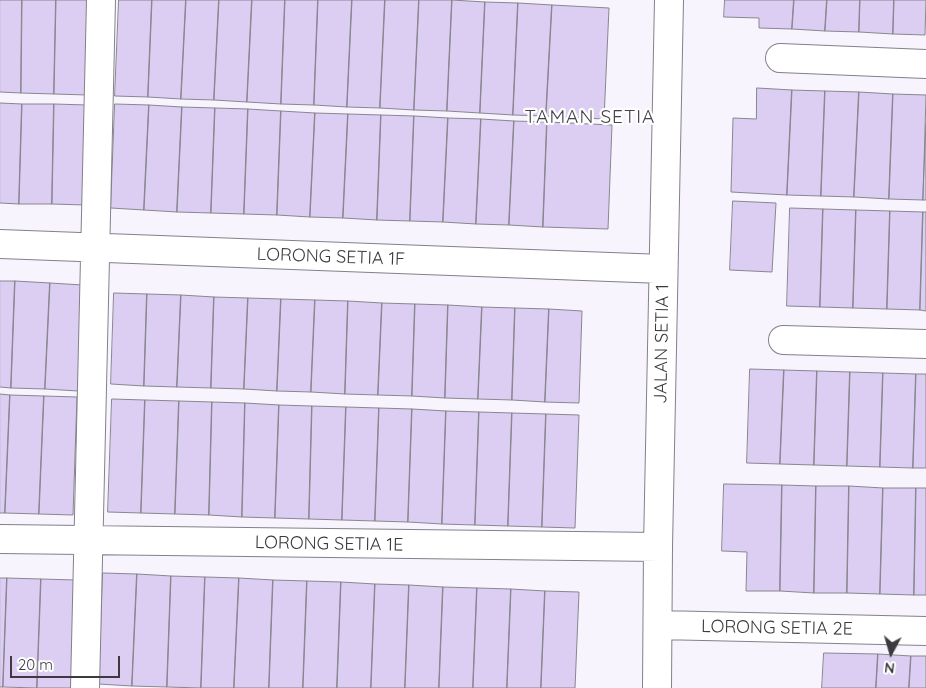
<!DOCTYPE html>
<html>
<head>
<meta charset="utf-8">
<style>
  body { margin:0 }
  #map { position:relative; width:926px; height:688px; overflow:hidden; background:#f7f4fe; font-family:Quicksand,sans-serif }
  canvas { display:block }
  .north { position:absolute; left:866px; top:628px; width:50px; height:50px; -webkit-text-stroke:4px #fff; paint-order:stroke; rotate:186deg; font-size:14px; font-weight:700; line-height:20px; text-align:center; color:#3c3a3e }
  .north::after { content:''; display:block; margin:auto; width:18px; height:22px; background:#3c3a3e; clip-path:polygon(50% 0,100% 100%,50% 72%,0 100%) }
  .scale { position:absolute; left:10px; top:656px; width:110px; height:22px; box-sizing:border-box; border:2px solid #3c3a3e; border-top:0; padding-left:6px; font-size:15px; line-height:18px; white-space:nowrap; color:#3c3a3e; -webkit-text-stroke:4px #fff; paint-order:stroke }
</style>
</head>
<body>
<div id="map">
<canvas width="926" height="688"></canvas>
<div class="north">N</div>
<div class="scale">20 m</div>
</div>
<script>
const c = document.querySelector('canvas').getContext('2d');
c.lineJoin = 'round';
function fillPath(path, color) { c.fillStyle = color; c.fill(path, 'evenodd'); }
function stroke(path, color, width, dash) { c.strokeStyle = color; c.lineWidth = width; c.lineCap = dash ? 'butt' : 'round'; c.setLineDash(dash || []); c.stroke(path); }
function label(font, color, halo, rows, align = 'center') {
  c.font = font + ' Quicksand,sans-serif'; c.lineWidth = 4.5; c.setLineDash([]); c.textBaseline = 'middle'; c.strokeStyle = halo; c.fillStyle = color; for (const [text, x, y, turn = 0] of rows) {
    c.save(); c.translate(x, y); c.rotate((+turn || 0) * Math.PI / 180); c.textAlign = isNaN(turn) ? turn : align; if (halo) c.strokeText(text, 0, 0); c.fillText(text, 0, 0); c.restore();
  }
}
const building = new Path2D(`
  M 0,0 L 22,0 L 21,93 L 0,92 Z
  M 22,0 L 56,0 L 54,94 L 21,93 Z
  M 56,0 L 89,0 L 87,95 L 54,94 Z
  M 119,0 L 152,0 L 148,97 L 115,96 Z
  M 152,0 L 186,0 L 181,99 L 148,97 Z
  M 186,0 L 219,0 L 214,100 L 181,99 Z
  M 219,0 L 252,0 L 247,102 L 214,100 Z
  M 252,0 L 285,0 L 281,104 L 247,102 Z
  M 285,0 L 318,0 L 314,105 L 281,104 Z
  M 318,0 L 352,0 L 347,107 L 314,105 Z
  M 352,0 L 385,0 L 380,108 L 347,107 Z
  M 385,0 L 419,0 L 414,110 L 380,108 Z
  M 419,0 L 452,0 L 447,111 L 414,110 Z
  M 452,0 L 485,2 L 480,113 L 447,111 Z
  M 725,0 L 794,0 L 792,29 L 759,28 L 759,18 L 724,17 Z
  M 794,0 L 827,0 L 825,31 L 792,29 Z
  M 827,0 L 860,0 L 859,32 L 825,31 Z
  M 860,0 L 894,0 L 893,34 L 859,32 Z
  M 894,0 L 926,0 L 925,35 L 893,34 Z
  M 485,2 L 518,3 L 513,115 L 480,113 Z
  M 518,3 L 552,5 L 546,116 L 513,115 Z
  M 552,5 L 609,8 L 604,119 L 546,116 Z
  M 757,88 L 792,90 L 787,195 L 731,192 L 733,118 L 756,119 Z
  M 792,90 L 825,91 L 821,196 L 787,195 Z
  M 825,91 L 859,92 L 854,197 L 821,196 Z
  M 859,92 L 893,94 L 889,199 L 854,197 Z
  M 893,94 L 926,95 L 923,200 L 889,199 Z
  M 0,103 L 22,104 L 19,204 L 0,203 Z
  M 22,104 L 54,104 L 52,204 L 19,204 Z
  M 54,104 L 87,105 L 85,205 L 52,204 Z
  M 115,104 L 149,105 L 144,210 L 111,208 Z
  M 149,105 L 182,107 L 177,212 L 144,210 Z
  M 182,107 L 215,108 L 211,213 L 177,212 Z
  M 215,108 L 248,109 L 244,214 L 211,213 Z
  M 248,109 L 281,111 L 277,215 L 244,214 Z
  M 281,111 L 315,113 L 310,217 L 277,215 Z
  M 315,113 L 348,114 L 343,218 L 310,217 Z
  M 348,114 L 381,115 L 377,220 L 343,218 Z
  M 381,115 L 414,116 L 410,221 L 377,220 Z
  M 414,116 L 448,118 L 443,222 L 410,221 Z
  M 448,118 L 481,119 L 476,224 L 443,222 Z
  M 481,119 L 514,121 L 509,225 L 476,224 Z
  M 514,121 L 547,122 L 543,227 L 509,225 Z
  M 547,122 L 612,125 L 608,229 L 543,227 Z
  M 926,123 L 926,200 L 923,200 Z
  M 733,201 L 776,203 L 772,272 L 730,270 Z
  M 790,208 L 823,209 L 820,307 L 787,306 Z
  M 823,209 L 856,210 L 853,308 L 820,307 Z
  M 856,210 L 890,211 L 887,309 L 853,308 Z
  M 890,211 L 923,212 L 920,310 L 887,309 Z
  M 923,212 L 926,212 L 926,311 L 920,310 Z
  M 0,281 L 15,281 L 11,388 L 0,387 Z
  M 15,281 L 50,283 L 45,389 L 11,388 Z
  M 50,283 L 83,285 L 78,391 L 45,389 Z
  M 114,293 L 147,294 L 144,386 L 111,384 Z
  M 147,294 L 181,295 L 177,387 L 144,386 Z
  M 181,295 L 214,297 L 211,388 L 177,387 Z
  M 214,297 L 248,298 L 244,389 L 211,388 Z
  M 248,298 L 281,299 L 277,391 L 244,389 Z
  M 281,299 L 315,300 L 311,392 L 277,391 Z
  M 315,300 L 348,301 L 345,394 L 311,392 Z
  M 348,301 L 382,303 L 378,395 L 345,394 Z
  M 382,303 L 415,304 L 412,396 L 378,395 Z
  M 415,304 L 448,305 L 445,398 L 412,396 Z
  M 448,305 L 482,307 L 478,399 L 445,398 Z
  M 482,307 L 515,308 L 512,400 L 478,399 Z
  M 515,308 L 549,309 L 545,402 L 512,400 Z
  M 549,309 L 582,311 L 579,403 L 545,402 Z
  M 750,369 L 784,370 L 780,464 L 747,463 Z
  M 784,370 L 817,371 L 814,465 L 780,464 Z
  M 817,371 L 850,372 L 847,466 L 814,465 Z
  M 850,372 L 883,373 L 880,467 L 847,466 Z
  M 883,373 L 916,374 L 913,468 L 880,467 Z
  M 916,374 L 926,374 L 926,468 L 913,468 Z
  M 0,394 L 10,395 L 5,513 L 0,513 Z
  M 10,395 L 44,396 L 39,514 L 5,513 Z
  M 44,396 L 77,397 L 73,515 L 39,514 Z
  M 112,399 L 145,400 L 141,513 L 108,512 Z
  M 145,400 L 179,401 L 175,514 L 141,513 Z
  M 179,401 L 212,402 L 209,515 L 175,514 Z
  M 212,402 L 245,403 L 242,517 L 209,515 Z
  M 245,403 L 279,405 L 275,518 L 242,517 Z
  M 279,405 L 312,406 L 309,519 L 275,518 Z
  M 312,406 L 346,407 L 342,520 L 309,519 Z
  M 346,407 L 379,408 L 375,521 L 342,520 Z
  M 379,408 L 412,409 L 408,522 L 375,521 Z
  M 412,409 L 446,411 L 442,524 L 408,522 Z
  M 446,411 L 479,412 L 475,525 L 442,524 Z
  M 479,412 L 512,413 L 508,526 L 475,525 Z
  M 512,413 L 546,414 L 542,527 L 508,526 Z
  M 546,414 L 579,415 L 575,528 L 542,527 Z
  M 724,484 L 782,485 L 780,591 L 746,591 L 747,552 L 722,551 Z
  M 782,485 L 816,486 L 814,593 L 780,591 Z
  M 816,486 L 849,486 L 847,593 L 814,593 Z
  M 849,486 L 883,488 L 880,594 L 847,593 Z
  M 883,488 L 916,488 L 914,595 L 880,594 Z
  M 916,488 L 926,488 L 926,595 L 914,595 Z
  M 103,573 L 137,574 L 132,686 L 99,684 Z
  M 137,574 L 171,576 L 167,687 L 132,686 Z
  M 171,576 L 205,577 L 201,688 L 167,687 Z
  M 205,577 L 239,578 L 234,688 L 201,688 Z
  M 0,578 L 7,578 L 3,687 L 0,687 Z
  M 7,578 L 41,579 L 37,688 L 3,687 Z
  M 239,578 L 273,580 L 269,688 L 234,688 Z
  M 41,579 L 75,580 L 71,688 L 37,688 Z
  M 273,580 L 307,581 L 303,688 L 269,688 Z
  M 307,581 L 341,582 L 337,688 L 303,688 Z
  M 341,582 L 375,584 L 371,688 L 337,688 Z
  M 375,584 L 409,585 L 405,688 L 371,688 Z
  M 409,585 L 443,587 L 439,688 L 405,688 Z
  M 443,587 L 477,588 L 473,688 L 439,688 Z
  M 477,588 L 511,589 L 507,688 L 473,688 Z
  M 511,589 L 545,591 L 541,688 L 507,688 Z
  M 545,591 L 579,592 L 575,688 L 541,688 Z
  M 824,653 L 878,654 L 876,688 L 822,688 Z
  M 878,654 L 911,656 L 909,688 L 876,688 Z
  M 911,656 L 926,656 L 926,688 L 909,688 Z`);
const minor = new Path2D(`
  M 780,58 L 926,64
  M 0,244 L 663,269
  M 783,340 L 926,344
  M 0,539 L 658,547
  M 659,625 L 926,631
  M 85,688 L 101,0
  M 657,688 L 658,547 L 669,0`);
const streetNames = [
  ["LORONG SETIA 1F",331,257,2],
  ["JALAN SETIA 1",662,344,-89],
  ["LORONG SETIA 1E",329,544,1],
  ["LORONG SETIA 2E",777,628,1]
];
const neighbourhoodNames = [
  ["TAMAN SETIA",590,117]
];
fillPath(building, '#dbcef2');
stroke(building, '#898690', 1);
stroke(minor, '#838089', 30);
stroke(minor, '#fff', 28);
label('18px', '#3c3a3e', '#fff', streetNames);
c.letterSpacing = '1px';
label('19px', '#45424a', '#fff', neighbourhoodNames);
c.letterSpacing = '0px';
</script>
</body>
</html>
